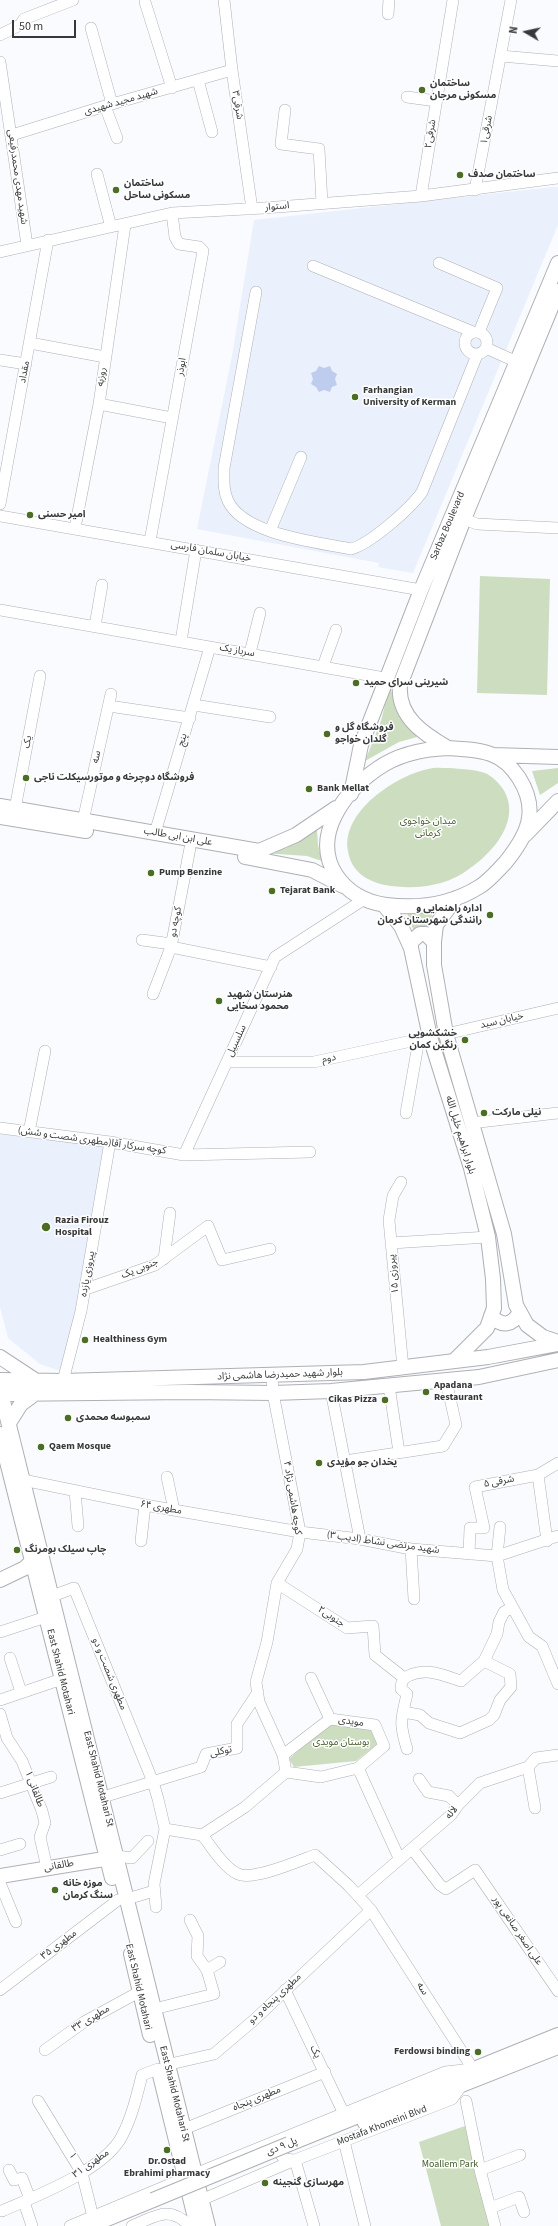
<!DOCTYPE html>
<html>
<head>
<meta charset="utf-8">
<style>
  body { margin:0 }
  #map { position:relative; width:558px; height:2226px; overflow:hidden; background:#f9fbfe; font-family:"Source Sans 3",sans-serif }
  canvas { display:block }
  .north { position:absolute; left:506px; top:12px; width:40px; height:40px; -webkit-text-stroke:3px #fff; paint-order:stroke; rotate:279deg; font-size:11px; font-weight:700; line-height:16px; text-align:center; color:#37383a }
  .north::after { content:''; display:block; margin:auto; width:14px; height:18px; background:#37383a; clip-path:polygon(50% 0,100% 100%,50% 72%,0 100%) }
  .scale { position:absolute; left:12px; top:20px; width:64px; height:18px; box-sizing:border-box; border:2px solid #37383a; border-top:0; padding-left:5px; font-size:12px; line-height:14px; white-space:nowrap; color:#37383a; -webkit-text-stroke:3px #fff; paint-order:stroke }
</style>
</head>
<body>
<div id="map">
<canvas width="558" height="2226"></canvas>
<div class="north">N</div>
<div class="scale">50 m</div>
</div>
<script>
const c = document.querySelector('canvas').getContext('2d');
c.lineJoin = 'round';
function fillPath(path, color) { c.fillStyle = color; c.fill(path, 'evenodd'); }
function stroke(path, color, width, dash) { c.strokeStyle = color; c.lineWidth = width; c.lineCap = dash ? 'butt' : 'round'; c.setLineDash(dash || []); c.stroke(path); }
function label(font, color, halo, rows, align = 'center') {
  c.font = font + ' "Source Sans 3","Noto Sans Arabic",sans-serif'; c.lineWidth = 3; c.setLineDash([]); c.textBaseline = 'middle'; c.strokeStyle = halo; c.fillStyle = color; for (const [text, x, y, turn = 0] of rows) {
    c.save(); c.translate(x, y); c.rotate((+turn || 0) * Math.PI / 180); c.textAlign = isNaN(turn) ? turn : align; if (halo) c.strokeText(text, 0, 0); c.fillText(text, 0, 0); c.restore();
  }
}
const built = new Path2D(`
  M 553,187 L 558,187 L 558,225 L 413,573 L 378,567 L 379,563 L 197,529 L 232,356 L 254,220 Z
  M 0,1134 L 108,1147 L 63,1372 L 40,1364 L 8,1338 L 0,1307 Z`);
const green = new Path2D(`
  M 480,576 L 550,579 L 547,695 L 477,693 Z
  M 390,685 L 396,710 L 417,737 L 399,742 L 365,761 L 381,721 Z
  M 449,768 C 460,769 474,769 485,773 C 492,776 499,783 503,789 C 522,819 494,852 469,869 C 446,887 413,890 385,885 C 366,881 351,871 348,851 C 341,812 395,776 428,769 C 435,767 442,768 449,768 Z
  M 558,768 L 558,783 L 540,795 L 532,771 Z
  M 317,830 L 318,845 L 322,861 L 307,856 L 263,853 L 286,848 Z
  M 435,908 L 426,932 L 414,932 L 406,910 Z
  M 340,1722 L 373,1731 L 379,1743 L 356,1761 L 294,1767 L 289,1759 L 324,1728 Z
  M 465,2126 L 491,2226 L 441,2226 L 419,2142 Z`);
const water = new Path2D(`
  M 319,366 L 324,368 L 330,366 L 332,371 L 337,374 L 335,379 L 337,385 L 332,387 L 330,392 L 324,390 L 319,392 L 316,387 L 311,384 L 313,379 L 311,373 L 316,371 Z`);
const minor = new Path2D(`
  M 224,0 L 232,70 L 252,209
  M 145,2 L 172,88
  M 388,14 L 389,0
  M 91,28 L 112,104
  M 0,35 L 20,25 L 24,19 L 73,0
  M 501,56 L 558,61
  M 0,62 L 27,245
  M 198,80 L 212,132
  M 407,97 L 436,101
  M 105,106 L 117,138
  M 285,110 L 281,144 L 319,149 L 322,203
  M 12,135 L 105,106 L 232,70
  M 97,174 L 111,227
  M 475,190 L 511,0
  M 421,196 L 453,0
  M 0,252 L 172,213 L 264,208 L 421,196 L 558,178
  M 439,263 L 497,288 L 479,332
  M 313,266 L 473,332
  M 256,292 L 224,468 C 224,480 223,490 228,501 C 244,535 318,542 351,549 C 370,544 410,509 422,492 L 477,355
  M465 343a11 11 0 1 1 22 0a11 11 0 1 1-22 0Z
  M 30,343 L 105,357
  M 486,348 L 517,362
  M 0,360 L 26,364
  M 99,404 L 172,418
  M 0,504 L 48,240
  M 0,516 L 421,590
  M 464,519 L 477,524 L 558,528
  M 75,528 L 99,404 L 125,225
  M 270,531 L 301,457
  M 150,541 L 203,251 L 199,247 L 179,244 L 175,237 L 172,213
  M 0,610 L 379,677
  M 95,626 L 102,585
  M 181,641 L 196,550
  M 250,653 L 260,613
  M 323,666 L 336,630
  M 194,705 L 270,717
  M 109,706 L 190,718
  M 15,809 L 40,676
  M 83,821 L 111,694
  M 155,833 L 210,647
  M 142,940 L 172,944
  M 171,947 L 271,967
  M 153,994 L 171,947 L 190,848
  M 446,1034 L 558,1008
  M 227,1062 L 314,1062 L 430,1037
  M 406,1113 L 419,1039
  M 471,1123 L 558,1113
  M 0,1128 L 110,1142 L 184,1155 L 310,1152
  M 29,1132 L 45,1051
  M 184,1155 L 275,957 L 363,900
  M 401,1182 L 393,1196 L 389,1220 L 403,1368
  M 391,1243 L 488,1237
  M 164,1259 L 170,1213
  M 86,1289 L 155,1265 L 208,1226 L 222,1260 L 270,1249
  M 272,1376 L 273,1393 L 300,1532 L 297,1549 L 277,1583 L 267,1642 L 256,1682 L 259,1702 L 283,1755
  M 63,1381 L 81,1311 L 110,1142
  M 389,1386 L 399,1452
  M 331,1391 L 360,1539
  M 345,1461 L 443,1446 L 456,1425 L 446,1380
  M 538,1475 L 558,1463
  M 167,1477 L 174,1510
  M 23,1480 L 145,1505 L 300,1532 L 360,1539 L 411,1549 L 497,1556 L 558,1536
  M 75,1491 L 78,1526
  M 500,1527 L 497,1556 L 503,1590 L 529,1637 L 542,1646 L 558,1684
  M 141,1541 L 145,1505
  M 411,1549 L 414,1599
  M 469,1554 L 470,1528 L 484,1528 L 475,1487 L 538,1475 L 547,1541
  M 277,1583 L 347,1628 L 373,1626 L 375,1655 L 404,1678
  M 52,1596 L 74,1588 L 153,1782 L 158,1799 L 165,1829 L 154,1884 L 156,1907
  M 0,1632 L 46,1617
  M 10,1658 L 21,1692
  M 311,1678 L 330,1719
  M 0,1700 L 56,1681
  M 403,1712 L 420,1715 L 429,1723 L 460,1733 L 489,1720 L 494,1715 L 500,1700 L 511,1687 L 510,1674 L 484,1661
  M 0,1714 L 7,1738 L 22,1761 L 42,1811 L 45,1823 L 40,1837 L 47,1868
  M 330,1719 L 375,1725 L 384,1746 L 358,1768 L 321,1777 L 286,1772 L 283,1755 Z
  M 407,1749 C 399,1722 401,1721 407,1694 L 401,1689 C 401,1683 402,1679 408,1676 C 427,1667 442,1675 461,1681 L 484,1661 L 497,1634 L 499,1622 L 504,1612 L 511,1608
  M 528,1767 L 535,1808
  M 358,1768 L 399,1858
  M 419,1779 L 428,1792 L 449,1796 L 458,1805
  M 0,1793 L 51,1777
  M 103,1797 L 201,1767 L 206,1754 L 237,1748 L 237,1724 L 258,1692
  M 165,1829 L 202,1835 C 212,1847 223,1867 238,1874 C 253,1881 299,1861 315,1855 L 348,1885 L 371,1910 L 473,2069 L 445,2072 L 195,2174
  M 202,1835 L 245,1807 L 286,1772
  M 0,1850 L 20,1844
  M 413,1850 L 440,1885 L 446,1889 L 475,1870 L 558,1991
  M 117,1856 L 132,1858 L 148,1841
  M 0,1883 L 16,1922
  M 358,1895 L 451,1815 L 458,1805 L 480,1783 L 528,1767 L 536,1758 L 558,1755
  M 127,1899 L 154,1891
  M 207,1970 L 220,1962
  M 0,1990 L 118,1900
  M 285,1990 L 344,2114
  M 154,2009 L 214,1994 L 207,1970 L 197,1956 L 198,1936 L 190,1920
  M 45,2050 L 84,2022 L 139,1992
  M 166,2065 L 214,2054 L 254,2020 L 371,1910
  M 38,2101 L 82,2173 L 93,2217
  M 466,2101 L 480,2170 L 495,2226
  M 189,2127 L 325,2072
  M 281,2141 L 278,2148 C 280,2158 286,2160 295,2160 L 314,2226
  M 344,2141 L 365,2226
  M 9,2170 L 14,2180 L 22,2178 L 30,2199
  M 480,2170 L 520,2155
  M 201,2200 L 295,2160 L 452,2099 L 462,2085
  M 24,2202 L 32,2226
  M 490,2208 L 519,2197 L 524,2212
  M 2,2211 C 36,2196 105,2170 122,2136 C 132,2117 137,2095 142,2075 L 158,2069
  M 70,2226 L 185,2178
  M 132,2226 C 156,2216 169,2205 190,2226`);
const major = new Path2D(`
  M 448,748 C 462,749 480,749 493,755 C 504,759 513,769 519,778 C 540,811 527,836 505,863 C 497,871 489,881 479,887 C 450,905 419,909 386,905 C 365,902 348,893 336,875 C 311,836 344,792 377,769 C 398,754 423,749 448,748 Z
  M 448,748 C 424,734 397,717 400,685 L 464,519 L 558,291
  M 493,755 L 558,757
  M 351,794 L 361,745 L 421,590 L 558,263
  M 0,806 L 259,851 L 296,835 L 336,808
  M 0,817 L 86,831
  M 525,835 L 558,801
  M 245,857 L 312,870 L 343,886
  M 456,898 L 436,925 L 434,942 L 434,965 L 446,1034 L 504,1234 L 516,1305 L 527,1325 L 543,1337 L 558,1342
  M 384,905 L 401,926 L 411,948 L 430,1037 L 471,1168 L 488,1237 L 493,1279 L 494,1308 L 487,1328 L 454,1361
  M 411,948 L 411,942 L 420,934 L 426,934 L 434,942
  M 491,1316 C 502,1327 512,1326 520,1312
  M 0,1357 L 35,1380
  M 0,1380 L 63,1381 L 364,1372 L 488,1357 L 558,1344
  M 0,1389 L 208,2226
  M 0,1394 L 189,1392 L 273,1393 L 331,1391 L 479,1377 L 558,1360
  M 9,1423 L 21,1404 L 36,1393
  M 0,1434 L 112,1878
  M 0,1580 L 25,1568 L 32,1561
  M 0,1876 L 116,1857
  M 131,1954 L 150,2035
  M 160,2075 L 197,2226
  M 365,2123 L 558,2047
  M 289,2144 L 558,2035
  M 90,2226 L 153,2200`);
const majorBridge = new Path2D(`
  M 153,2200 L 289,2144`);
const markers = [
  [422,90,4,"#4c6d24"],
  [460,175,4,"#4c6d24"],
  [116,190,4,"#4c6d24"],
  [355,397,4,"#4c6d24"],
  [30,515,4,"#4c6d24"],
  [356,683,4,"#4c6d24"],
  [327,734,4,"#4c6d24"],
  [26,778,4,"#4c6d24"],
  [309,789,4,"#4c6d24"],
  [151,873,4,"#4c6d24"],
  [272,891,4,"#4c6d24"],
  [490,915,4,"#4c6d24"],
  [219,1001,4,"#4c6d24"],
  [465,1040,4,"#4c6d24"],
  [484,1113,4,"#4c6d24"],
  [46,1227,5,"#4c6d24"],
  [85,1340,4,"#4c6d24"],
  [426,1392,4,"#4c6d24"],
  [385,1400,4,"#4c6d24"],
  [68,1418,4,"#4c6d24"],
  [41,1447,4,"#4c6d24"],
  [319,1463,4,"#4c6d24"],
  [17,1550,4,"#4c6d24"],
  [55,1890,4,"#4c6d24"],
  [478,2052,4,"#4c6d24"],
  [167,2150,4,"#4c6d24"],
  [265,2183,4,"#4c6d24"]
];
const poiNames = [
  ["ساختمان",430,84],
  ["مسکونی مرجان",430,96],
  ["ساختمان صدف",468,175],
  ["ساختمان",124,184],
  ["مسکونی ساحل",124,196],
  ["Farhangian",363,391],
  ["University of Kerman",363,403],
  ["امیر حسنی",38,515],
  ["شیرینی سرای حمید",364,683],
  ["فروشگاه گل و",335,728],
  ["گلدان خواجو",335,740],
  ["فروشگاه دوچرخه و موتورسیکلت ناجی",34,778],
  ["Bank Mellat",317,789],
  ["Pump Benzine",159,873],
  ["Tejarat Bank",280,891],
  ["اداره راهنمایی و",482,909,"right"],
  ["رانندگی شهرستان کرمان",482,921,"right"],
  ["هنرستان شهید",227,995],
  ["محمود سخایی",227,1007],
  ["خشکشویی",457,1034,"right"],
  ["رنگین کمان",457,1046,"right"],
  ["نیلی مارکت",492,1113],
  ["Razia Firouz",55,1221],
  ["Hospital",55,1233],
  ["Healthiness Gym",93,1340],
  ["Apadana",434,1386],
  ["Restaurant",434,1398],
  ["Cikas Pizza",377,1400,"right"],
  ["سمبوسه محمدی",76,1418],
  ["Qaem Mosque",49,1447],
  ["یخدان جو مؤیدی",327,1463],
  ["چاپ سیلک بومرنگ",25,1550],
  ["موزه خانه",63,1884],
  ["سنگ کرمان",63,1896],
  ["Ferdowsi binding",470,2052,"right"],
  ["Dr.Ostad",167,2162,"center"],
  ["Ebrahimi pharmacy",167,2174,"center"],
  ["مهرسازی گنجینه",273,2183]
];
const streetNames = [
  ["شهید مجید شهیدی",121,102,-16],
  ["شرقی۳",237,105,81],
  ["شرقی۱",487,130,-79],
  ["شرقی۲",431,134,-81],
  ["شهید مهدی محمدرفیعی",17,177,82],
  ["استوار",277,207,-5],
  ["ابوذر",182,367,-80],
  ["مقداد",25,372,-79],
  ["روزبه",102,377,-82],
  ["Sarbaz Boulevard",448,526,-67],
  ["خیابان سلمان فارسی",211,552,10],
  ["سرباز یک",237,651,10],
  ["پنج",183,740,-73],
  ["یک",28,742,-79],
  ["سه",97,757,-77],
  ["علی ابن ابی طالب",178,837,10],
  ["کوچه دو",176,922,-79],
  ["خیابان سید",502,1021,-13],
  ["سلسبیل",237,1041,-65],
  ["دوم",329,1059,-12],
  ["بلوار ابراهیم خلیل الله",460,1135,73],
  ["(مطهری شصت و شش)کوچه سرکار آقا",92,1141,8],
  ["جنوبی یک",140,1269,-22],
  ["پیروزی یازده",88,1274,-80],
  ["پیروزی ۱۵",394,1274,-96],
  ["بلوار شهید حمیدرضا هاشمی نژاد",280,1375,-2],
  ["۵ شرقی",499,1482,-11],
  ["کوچه هاشمی نژاد ۴",292,1498,81],
  ["مطهری ۶۴",161,1508,10],
  ["شهید مرتضی نشاط (ادیب ۳)",383,1543,8],
  ["جنوبی۲",331,1617,33],
  ["East Shahid Motahari",60,1672,76],
  ["مطهری شصت و دو",109,1674,68],
  ["مویدی",351,1722,8],
  ["توکلی",221,1752,-12],
  ["East Shahid Motahari St",98,1779,76],
  ["طالقانی ۱",34,1789,69],
  ["لاله",452,1813,-51],
  ["طالقانی",59,1866,-10],
  ["علی اصغر صانعی پور",517,1931,56],
  ["مطهری ۳۵",59,1945,-37],
  ["East Shahid Motahari",138,1987,77],
  ["سه",422,1989,57],
  ["مطهری پنجاه و دو",275,1999,-43],
  ["مطهری ۳۳",91,2019,-31],
  ["یک",315,2052,64],
  ["East Shahid Motahari St",174,2094,76],
  ["مطهری پنجاه",257,2099,-22],
  ["Mostafa Khomeini Blvd",382,2126,-21],
  ["پل ۹ دی",282,2147,-22],
  ["۱",72,2156,58],
  ["مطهری ۳۱",91,2164,-35]
];
const parkNames = [
  ["میدان خواجوی",428,822],
  ["کرمانی",428,834],
  ["بوستان مویدی",341,1743],
  ["Moallem Park",450,2165]
];
fillPath(built, '#eaf0fc');
fillPath(green, '#cdddc0');
fillPath(water, '#becded');
stroke(minor, '#aeb0b5', 12);
stroke(major, '#aeb0b5', 16);
stroke(minor, '#fff', 11);
stroke(major, '#fff', 14);
stroke(majorBridge, '#aeb0b5', 16, []);
stroke(majorBridge, '#fff', 14);
for (const [x, y, r, color] of markers) { const dot = new Path2D(); dot.arc(x, y, r, 0, 2 * Math.PI); c.fillStyle = color; c.fill(dot); stroke(dot, '#fff', 1.5); }
label('bold 10px', '#37383a', '#fff', poiNames, 'left');
label('10px', '#37383a', '#fff', streetNames);
label('10px', '#465e2d', '#fff', parkNames);
</script>
</body>
</html>
